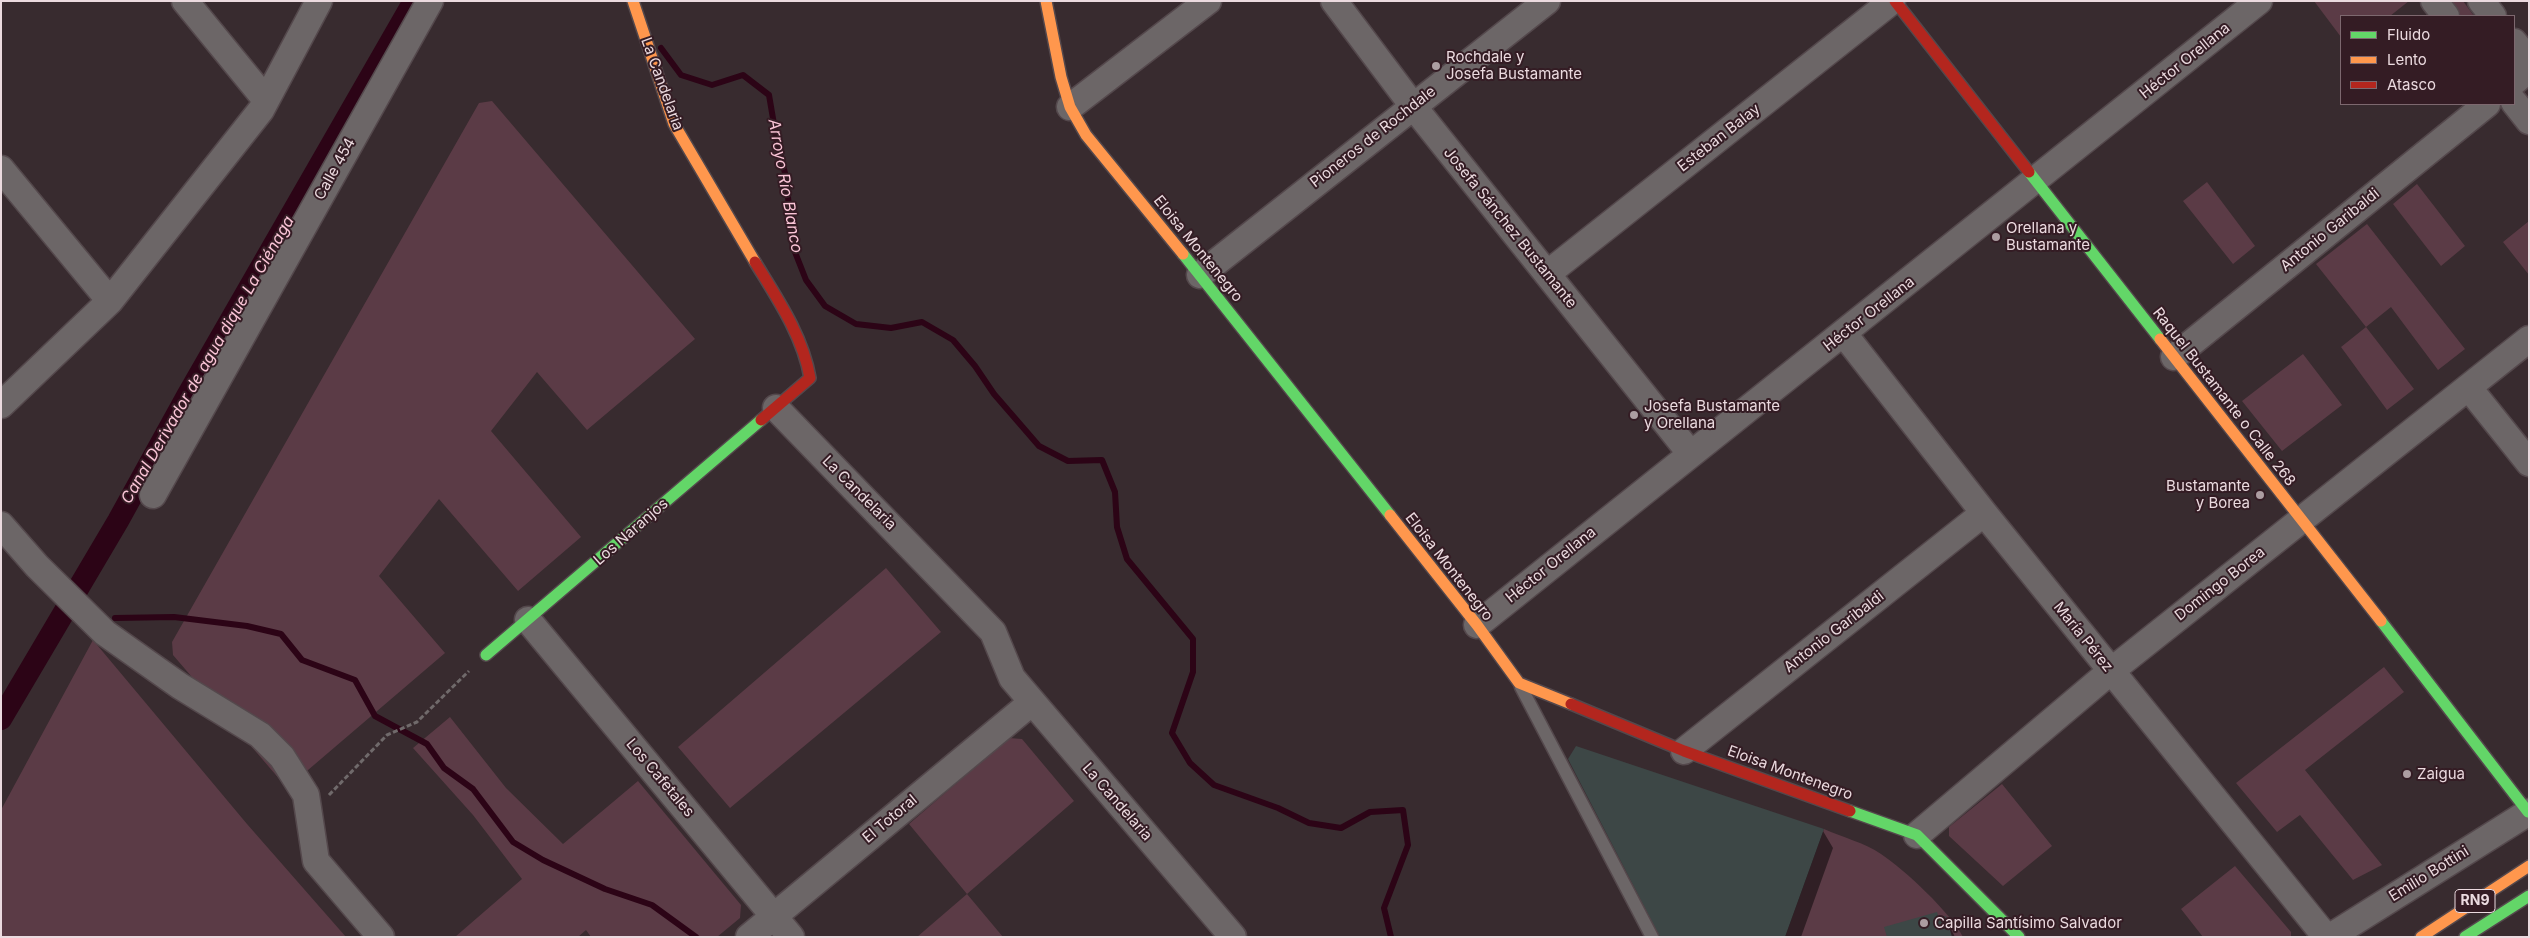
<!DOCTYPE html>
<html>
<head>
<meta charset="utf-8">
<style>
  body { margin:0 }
  #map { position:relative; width:2530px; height:938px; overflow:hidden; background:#382b2f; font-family:Inter,sans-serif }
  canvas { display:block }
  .frame { position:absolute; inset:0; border:2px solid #ebdadf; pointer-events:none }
  .legend { position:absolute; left:2340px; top:15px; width:175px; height:90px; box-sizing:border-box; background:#341c24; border:1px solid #7d686f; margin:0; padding:6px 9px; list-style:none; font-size:15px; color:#ebdadf }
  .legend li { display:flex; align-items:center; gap:10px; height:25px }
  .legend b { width:25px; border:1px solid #7d686f }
</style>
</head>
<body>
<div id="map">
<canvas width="2530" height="938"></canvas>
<div class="frame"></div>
<ul class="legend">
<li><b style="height:6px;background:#63d668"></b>Fluido</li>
<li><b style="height:6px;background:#ff974d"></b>Lento</li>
<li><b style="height:6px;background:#b3261e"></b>Atasco</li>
</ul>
</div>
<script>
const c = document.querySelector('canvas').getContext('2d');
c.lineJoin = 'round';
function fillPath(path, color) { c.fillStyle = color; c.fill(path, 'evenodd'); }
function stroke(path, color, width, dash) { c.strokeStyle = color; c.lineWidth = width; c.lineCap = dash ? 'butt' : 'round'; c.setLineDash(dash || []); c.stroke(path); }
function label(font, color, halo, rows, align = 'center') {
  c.font = font + ' Inter,sans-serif'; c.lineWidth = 4; c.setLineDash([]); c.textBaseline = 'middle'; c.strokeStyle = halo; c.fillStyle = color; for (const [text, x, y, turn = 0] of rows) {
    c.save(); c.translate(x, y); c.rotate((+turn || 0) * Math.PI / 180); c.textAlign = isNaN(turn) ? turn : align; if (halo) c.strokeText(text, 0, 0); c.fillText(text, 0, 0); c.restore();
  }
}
const green = new Path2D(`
  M 2314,1 L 2409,1 L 2390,16 L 2341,16 L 2341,37 Z
  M 2448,1 L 2463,1 L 2474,16 L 2460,16 Z
  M 492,101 L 695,339 L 587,430 L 537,372 L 491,431 L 581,537 L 518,591 L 439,499 L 379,576 L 445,653 L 294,782 L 281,781 L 173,655 L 172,642 L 479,103 Z
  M 2207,182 L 2255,246 L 2233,264 L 2183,201 Z
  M 2417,184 L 2465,246 L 2441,266 L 2393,204 Z
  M 2529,221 L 2529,275 L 2503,242 Z
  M 2367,224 L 2465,349 L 2438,370 L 2391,307 L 2366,327 L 2414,389 L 2387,410 L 2341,347 L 2366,327 L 2316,264 Z
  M 2303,354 L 2342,405 L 2282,451 L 2242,401 Z
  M 886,568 L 941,632 L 730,808 L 678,747 Z
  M 93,640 L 247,824 L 346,937 L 1,937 L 1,810 Z
  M 2384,667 L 2404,692 L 2305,770 L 2382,865 L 2353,880 L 2300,815 L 2277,832 L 2236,783 Z
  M 450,717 L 506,788 L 563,844 L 638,781 L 741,905 L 740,918 L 717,937 L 591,937 L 586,930 L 578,937 L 455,937 L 522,879 L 473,815 L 413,748 Z
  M 1009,738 L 1022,739 L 1074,801 L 967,894 L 1003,937 L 917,937 L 967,894 L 909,824 Z
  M 2002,784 L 2052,846 L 2003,886 L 1949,836 L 1949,827 Z
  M 1824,829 C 1842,837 1865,843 1881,854 C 1904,869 1951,913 1963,937 L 1785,937 Z
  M 2235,866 L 2291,932 L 2291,937 L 2203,937 L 2181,909 Z`);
const shadow = new Path2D(`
  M 1823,831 L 1833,848 L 1801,937 L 1661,937 Z
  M 1937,914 L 1940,919 L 1945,917 L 1955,937 L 1888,937 Z`);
const stream = new Path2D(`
  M 661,48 L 681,75 L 712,85 L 743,75 L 769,95 L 777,142 L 786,177 L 793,247 L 806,280 L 825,306 L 856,324 L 891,328 L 922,322 L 953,340 L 975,366 L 994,394 L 1039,446 L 1068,461 L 1102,460 L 1115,492 L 1117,527 L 1127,559 L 1193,639 L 1193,672 L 1172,733 L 1190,763 L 1214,785 L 1278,808 L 1309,823 L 1341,828 L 1370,812 L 1403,810 L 1408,845 L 1384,908 L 1391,937
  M 115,618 L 174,617 L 247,626 L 281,634 L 302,660 L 355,680 L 375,716 L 427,744 L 444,768 L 473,789 L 513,842 L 543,860 L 605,889 L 652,905 L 696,937`);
const canal = new Path2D(`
  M 1,719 L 118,521 L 187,396 L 414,1`);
const building = new Path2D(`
  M 1576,746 L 1824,829 L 1785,937 L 1660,937 L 1568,759 Z
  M 1937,912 L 1939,918 L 1946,916 L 1952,937 L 1887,937 L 1884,927 Z`);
const path = new Path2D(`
  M 329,795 L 387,735 L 417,722 L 469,671`);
const lane = new Path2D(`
  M 1521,687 L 1652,937`);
const street = new Path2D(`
  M 185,1 L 266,100
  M 1334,1 L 1413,106 L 1690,453
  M 2434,1 L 2446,16
  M 2481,1 L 2493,16
  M 2514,42 L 2529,61
  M 2514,82 L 2529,69
  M 2514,102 L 2529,121
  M 1070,107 L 1208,1
  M 1,169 L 110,301
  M 1547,274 L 1892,1
  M 1200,275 L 1547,1
  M 1844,334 L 1984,513 L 2326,937
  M 2174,357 L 2487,104
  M 2469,388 L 2529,463
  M 1,405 L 110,301 L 261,110 L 319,1
  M 776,408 L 993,632 L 1012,678 L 1233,937
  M 153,495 L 430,1
  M 1,525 L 37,566 L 105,633 L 180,686 L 260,735 L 282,757 L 306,795 L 316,861 L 381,937
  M 528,620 L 791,937
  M 1477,625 L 2259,1
  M 1684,751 L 1984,513
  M 1917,835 L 2111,671 L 2529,339
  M 749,937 L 1031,703
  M 2330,937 L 2529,812`);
const fast = new Path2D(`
  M 2029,172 L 2160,339
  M 1183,254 L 1390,515
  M 2381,621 L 2528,812
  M 486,655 L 761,420
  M 1850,811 L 1917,835 L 2019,937
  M 2465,937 L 2529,896`);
const slow = new Path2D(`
  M 633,1 L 674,124 L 755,262
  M 1046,1 L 1061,77 L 1070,107 L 1086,135 L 1183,254
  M 2160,339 L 2381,621
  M 1390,515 L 1477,625 L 1519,683 L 1571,704
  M 2421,937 L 2529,866`);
const jam = new Path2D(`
  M 1895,1 L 2029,172
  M 755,262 C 777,298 803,336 810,378 L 761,420
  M 1571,704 L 1684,751 L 1850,811`);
const markers = [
  [1436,66,5,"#ac9da1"],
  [1996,237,5,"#ac9da1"],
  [1634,415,5,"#ac9da1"],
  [2260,495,5,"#ac9da1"],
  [2407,774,5,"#ac9da1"],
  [1924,923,5,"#ac9da1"]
];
const shields = [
  [2475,901,40]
];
const shieldNames = [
  ["RN9",2475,901]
];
const poiNames = [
  ["Rochdale y",1446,57],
  ["Josefa Bustamante",1446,74],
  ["Orellana y",2006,228],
  ["Bustamante",2006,245],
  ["Josefa Bustamante",1644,406],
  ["y Orellana",1644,423],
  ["Bustamante",2250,486,"right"],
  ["y Borea",2250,503,"right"],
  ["Zaigua",2417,774],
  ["Capilla Santísimo Salvador",1934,923]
];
const streetNames = [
  ["Héctor Orellana",2185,61,-39],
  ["La Candelaria",662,84,70],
  ["Pioneros de Rochdale",1373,137,-38],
  ["Esteban Balay",1719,138,-38],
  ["Calle 454",335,169,-61],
  ["Josefa Sánchez Bustamante",1510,228,51],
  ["Antonio Garibaldi",2330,230,-39],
  ["Eloisa Montenegro",1198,249,51],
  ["Héctor Orellana",1869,314,-38],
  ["Raquel Bustamante o Calle 268",2224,397,52],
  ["La Candelaria",859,493,45],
  ["Los Naranjos",631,532,-41],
  ["Héctor Orellana",1551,565,-39],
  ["Eloisa Montenegro",1449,567,52],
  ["Domingo Borea",2220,584,-38],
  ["Antonio Garibaldi",1834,632,-38],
  ["María Pérez",2083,637,51],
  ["Eloisa Montenegro",1790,773,20],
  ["Los Cafetales",660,778,50],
  ["La Candelaria",1117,802,49],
  ["El Totoral",890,819,-40],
  ["Emilio Bottini",2429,874,-32]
];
const waterNames = [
  ["Arroyo Río Blanco",785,186,80],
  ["Canal Derivador de agua dique La Ciénaga",208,360,-60]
];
fillPath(green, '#5b3b46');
fillPath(shadow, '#0007');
stroke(stream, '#2c0416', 6);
stroke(canal, '#2c0416', 22);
fillPath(building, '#3d4746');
stroke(lane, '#54484c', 15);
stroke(street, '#54484c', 29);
stroke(fast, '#54484c', 14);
stroke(slow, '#54484c', 14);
stroke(jam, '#54484c', 14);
stroke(path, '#706a6b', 3, [5, 2.5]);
stroke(lane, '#6c6667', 12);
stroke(street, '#6c6667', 26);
stroke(fast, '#63d668', 11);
stroke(slow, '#ff974d', 11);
stroke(jam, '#b3261e', 11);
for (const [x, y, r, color] of markers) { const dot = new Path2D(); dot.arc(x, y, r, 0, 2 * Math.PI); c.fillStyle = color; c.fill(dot); stroke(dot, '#341c24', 2); }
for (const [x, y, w] of shields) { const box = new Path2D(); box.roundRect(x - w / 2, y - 11.5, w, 23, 4); c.fillStyle = '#341c24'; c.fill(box); stroke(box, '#ebdadf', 1); }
label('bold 14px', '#ebdadf', null, shieldNames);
label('15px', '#ebdadf', '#341c24', poiNames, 'left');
label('15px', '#ebdadf', '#341c24', streetNames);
label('italic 16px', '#fbc5d7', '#341c24', waterNames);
</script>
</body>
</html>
